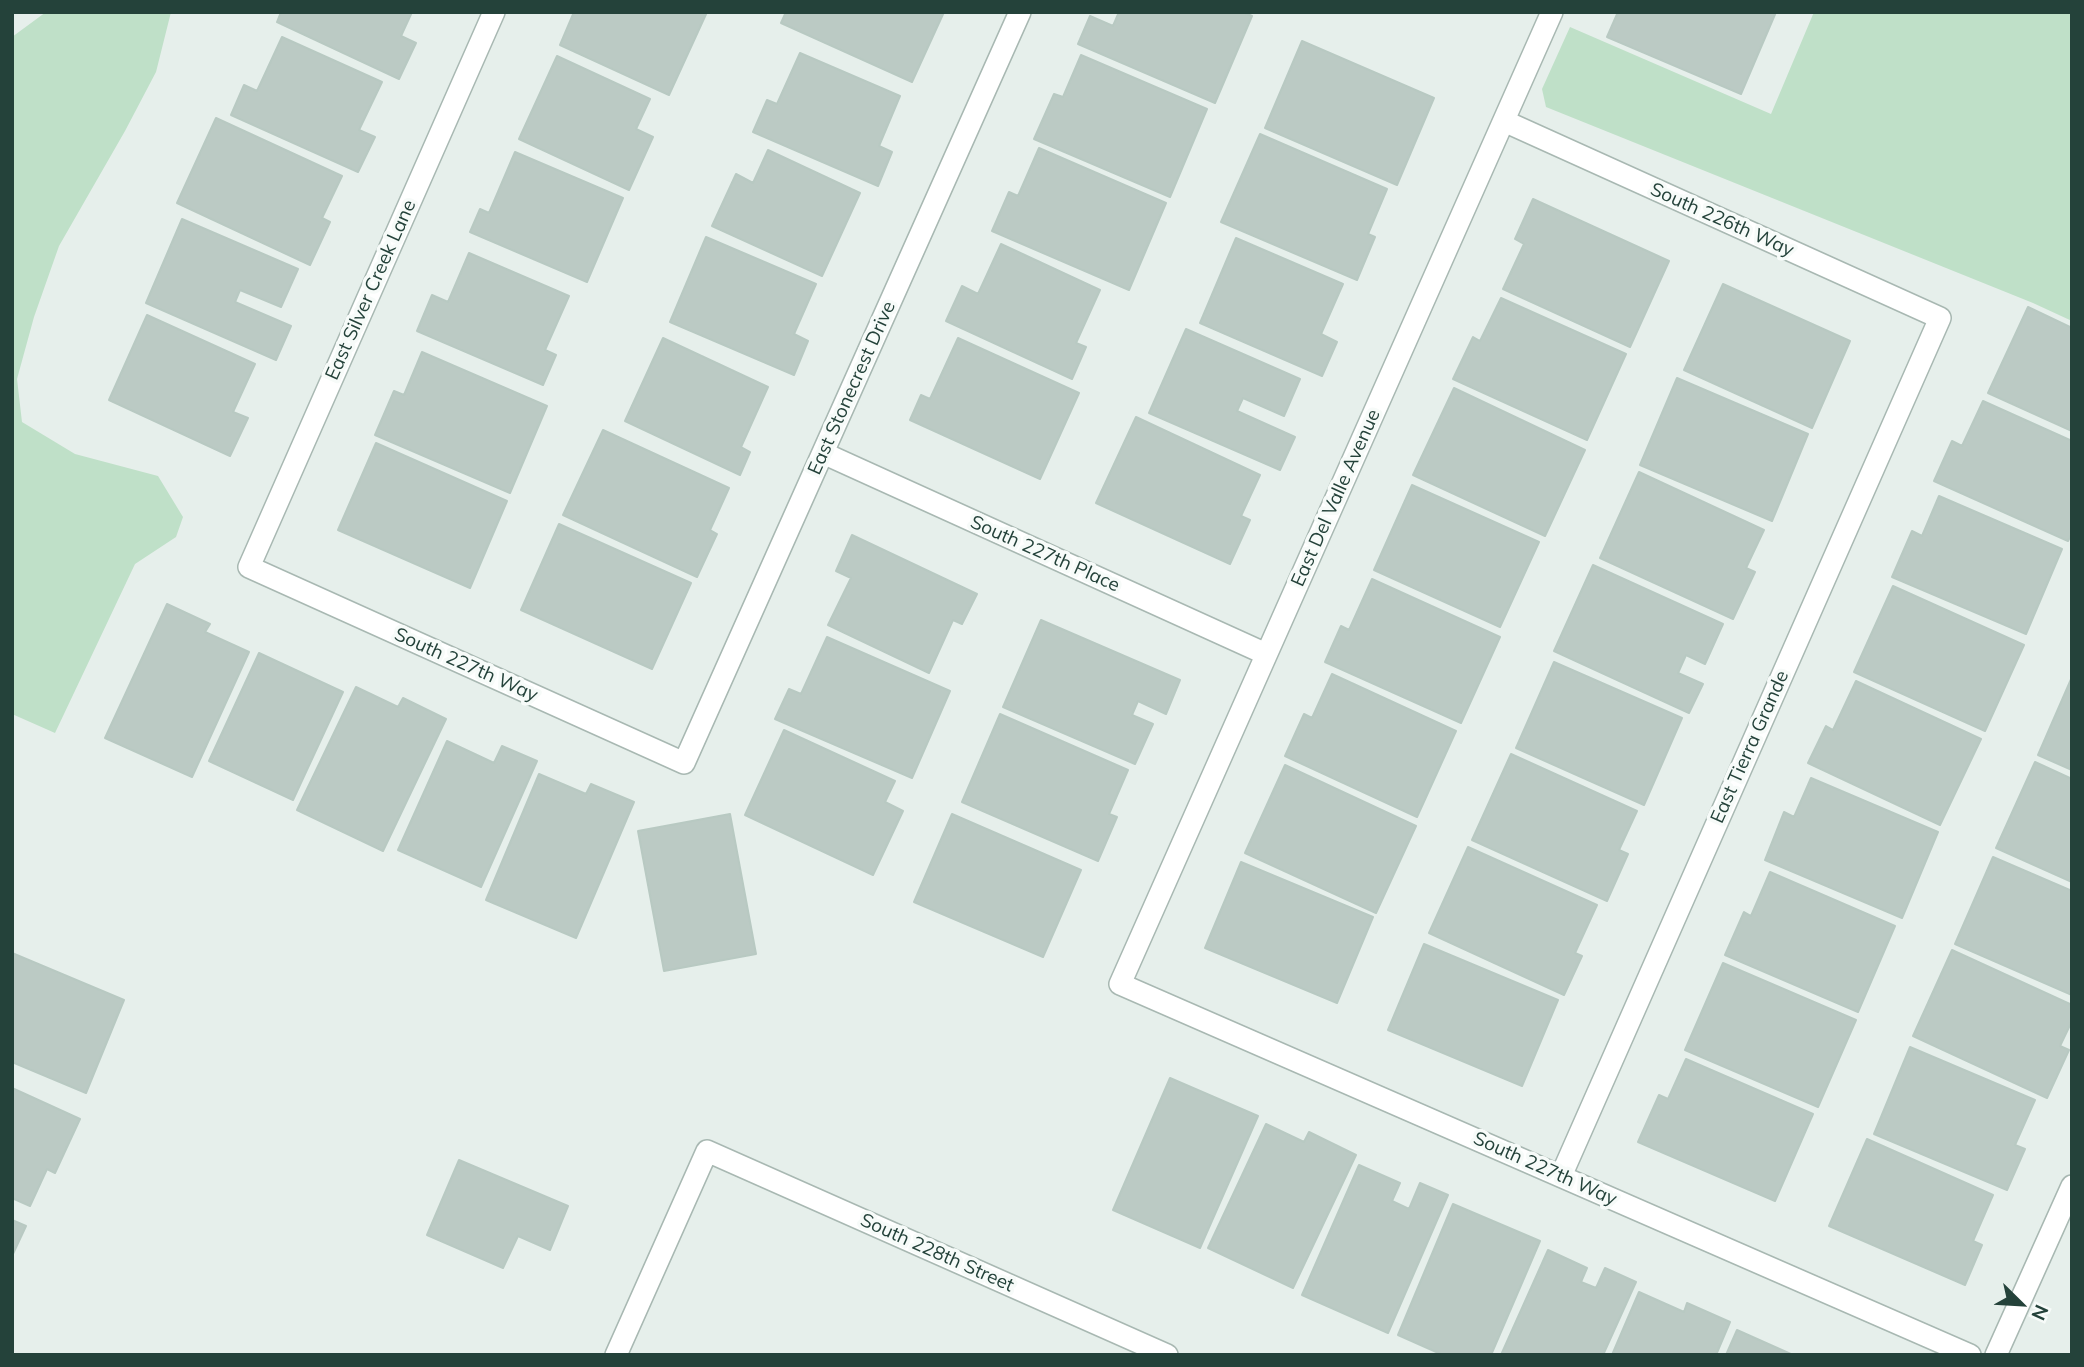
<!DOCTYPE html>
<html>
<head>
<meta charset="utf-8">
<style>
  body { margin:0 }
  #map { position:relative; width:2084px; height:1367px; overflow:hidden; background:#e6efeb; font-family:Mulish,sans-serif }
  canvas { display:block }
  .frame { position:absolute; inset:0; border:14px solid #24423a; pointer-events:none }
  .north { position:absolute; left:1986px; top:1269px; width:70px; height:70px; -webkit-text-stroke:5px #f7fbf9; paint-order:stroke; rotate:114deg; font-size:19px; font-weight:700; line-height:28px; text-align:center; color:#24423a }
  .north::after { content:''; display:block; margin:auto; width:24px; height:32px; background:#24423a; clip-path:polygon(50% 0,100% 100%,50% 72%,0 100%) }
</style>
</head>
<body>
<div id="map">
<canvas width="2084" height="1367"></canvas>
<div class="frame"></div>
<div class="north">N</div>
</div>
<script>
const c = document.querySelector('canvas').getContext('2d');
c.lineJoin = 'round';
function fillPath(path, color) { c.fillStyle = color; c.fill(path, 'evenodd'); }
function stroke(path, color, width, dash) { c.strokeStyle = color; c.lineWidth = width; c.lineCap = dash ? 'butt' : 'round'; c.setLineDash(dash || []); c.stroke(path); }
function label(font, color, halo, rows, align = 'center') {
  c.font = font + ' Mulish,sans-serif'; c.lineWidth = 7; c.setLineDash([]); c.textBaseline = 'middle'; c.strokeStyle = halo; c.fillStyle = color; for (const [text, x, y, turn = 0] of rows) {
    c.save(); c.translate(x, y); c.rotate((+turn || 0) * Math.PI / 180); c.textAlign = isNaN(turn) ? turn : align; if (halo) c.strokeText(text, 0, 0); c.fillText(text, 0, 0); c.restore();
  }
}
const green = new Path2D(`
  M 46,12 L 171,12 L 156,72 L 125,131 L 59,246 L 34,317 L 17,379 L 22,422 L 75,454 L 158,476 L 183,517 L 176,537 L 135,564 L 55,733 L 12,714 L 12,37 Z
  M 1814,12 L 2072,12 L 2072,321 L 2033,303 L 1546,107 L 1542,89 L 1570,27 L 1771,114 Z`);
const building = new Path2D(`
  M 281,12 L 412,12 L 401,36 L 416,43 L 399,79 L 277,22 Z
  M 574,12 L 707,12 L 669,95 L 560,45 Z
  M 786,12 L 944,12 L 912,82 L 781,23 Z
  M 1119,12 L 1243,12 L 1252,16 L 1215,103 L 1078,44 L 1090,16 L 1113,26 Z
  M 1618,12 L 1776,12 L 1741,94 L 1607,37 Z
  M 282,37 L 382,82 L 359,130 L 375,137 L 358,172 L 231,115 L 244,85 L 257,91 Z
  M 1302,41 L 1434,98 L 1397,185 L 1265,128 Z
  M 800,53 L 900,96 L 879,146 L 892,152 L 878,186 L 753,132 L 767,100 L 777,104 Z
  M 1081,55 L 1207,109 L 1170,197 L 1034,139 L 1054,94 L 1063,97 Z
  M 557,56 L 650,99 L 636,129 L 653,137 L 629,190 L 519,139 Z
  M 216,118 L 342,176 L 322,218 L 330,222 L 310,265 L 177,203 Z
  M 1260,134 L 1387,189 L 1368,234 L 1375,237 L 1357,280 L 1221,222 Z
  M 1039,148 L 1166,203 L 1129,290 L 992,231 L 1009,192 L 1018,196 Z
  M 768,150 L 860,193 L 822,276 L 712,226 L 736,174 L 753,183 Z
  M 515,152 L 623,198 L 587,282 L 470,232 L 480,209 L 489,213 Z
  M 1533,199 L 1669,261 L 1630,347 L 1503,289 L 1524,244 L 1515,239 Z
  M 182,219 L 298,269 L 281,307 L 240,290 L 235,302 L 291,326 L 276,360 L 146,303 Z
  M 706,237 L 816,284 L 794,334 L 808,341 L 794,375 L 670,322 Z
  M 1236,238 L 1343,284 L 1321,334 L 1337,342 L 1322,376 L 1200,323 Z
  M 1001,244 L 1100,290 L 1076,343 L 1086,347 L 1072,379 L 946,321 L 962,286 L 978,294 Z
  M 469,253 L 569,296 L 545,350 L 556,355 L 543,385 L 417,331 L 432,295 L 448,302 Z
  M 1723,284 L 1850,341 L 1812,428 L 1684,370 Z
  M 1501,298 L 1626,354 L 1587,440 L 1453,379 L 1473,337 L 1480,341 Z
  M 2028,307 L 2072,328 L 2072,431 L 1988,393 Z
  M 147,315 L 255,364 L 233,412 L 248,418 L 230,456 L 109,400 Z
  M 1186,329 L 1300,379 L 1284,416 L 1243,398 L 1237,411 L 1295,437 L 1280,470 L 1149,413 Z
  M 663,338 L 768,387 L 741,447 L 750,452 L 740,475 L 625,421 Z
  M 958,338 L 1079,393 L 1040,479 L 910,420 L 921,395 L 930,399 Z
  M 422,352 L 547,406 L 510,493 L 375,435 L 394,391 L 404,395 Z
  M 1677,378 L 1808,434 L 1772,521 L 1640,465 Z
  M 1454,388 L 1585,450 L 1545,536 L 1413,475 Z
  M 1983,401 L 2072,441 L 2072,533 L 2068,541 L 1934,481 L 1952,441 L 1962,446 Z
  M 1136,417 L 1260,475 L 1241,516 L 1250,520 L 1230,564 L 1096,503 Z
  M 603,430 L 729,488 L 710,530 L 717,534 L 697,577 L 563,515 Z
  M 376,443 L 507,501 L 470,588 L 338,530 Z
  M 1639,472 L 1764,530 L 1746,568 L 1755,572 L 1733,619 L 1600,558 Z
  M 1412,485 L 1539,542 L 1500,627 L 1374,570 Z
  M 1939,496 L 2062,549 L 2026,634 L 1892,577 L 1912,531 L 1922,536 Z
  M 559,524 L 691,583 L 652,669 L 521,610 Z
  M 852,535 L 977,594 L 962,624 L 953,620 L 929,673 L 828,625 L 851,578 L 836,571 Z
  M 1593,565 L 1723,624 L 1705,664 L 1686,655 L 1678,673 L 1703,684 L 1689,713 L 1554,651 Z
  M 1372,579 L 1500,637 L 1461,723 L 1325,662 L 1341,626 L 1349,630 Z
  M 1893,586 L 2024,645 L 1985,731 L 1854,672 Z
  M 167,604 L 210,624 L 205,632 L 249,652 L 192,777 L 105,738 Z
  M 1041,620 L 1180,680 L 1166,714 L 1138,701 L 1132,715 L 1153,724 L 1135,764 L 1003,707 Z
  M 827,637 L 950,691 L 912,778 L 775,719 L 789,689 L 801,694 Z
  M 259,653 L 343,692 L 293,800 L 209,761 Z
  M 1554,662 L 1682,718 L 1644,805 L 1516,748 Z
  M 1332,674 L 1456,731 L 1417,817 L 1285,756 L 1304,714 L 1312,718 Z
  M 2072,677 L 2072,770 L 2038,755 Z
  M 1856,681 L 1981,739 L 1940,825 L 1808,763 L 1826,726 L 1833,730 Z
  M 356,687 L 398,707 L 403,698 L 446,719 L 383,851 L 297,810 Z
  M 1000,714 L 1128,770 L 1109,814 L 1117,817 L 1098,861 L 962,802 Z
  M 784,730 L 895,781 L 885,802 L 903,811 L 873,875 L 745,815 Z
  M 447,741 L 494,763 L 502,746 L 537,761 L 481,887 L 398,850 Z
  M 1511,754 L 1637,811 L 1619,850 L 1628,854 L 1607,901 L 1472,840 Z
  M 2035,762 L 2072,779 L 2072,882 L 1996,848 Z
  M 1285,765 L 1416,826 L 1376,913 L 1245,853 Z
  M 539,774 L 586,794 L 591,784 L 634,802 L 576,938 L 486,900 Z
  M 1811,778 L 1938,832 L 1902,918 L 1765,860 L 1784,812 L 1794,817 Z
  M 730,814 L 756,954 L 664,971 L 638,831 Z
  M 952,814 L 1081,870 L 1043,957 L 914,902 Z
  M 1468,847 L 1597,905 L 1575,953 L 1582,956 L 1564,995 L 1429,933 Z
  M 1993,857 L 2072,891 L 2072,995 L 1955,944 Z
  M 1241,862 L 1373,917 L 1337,1003 L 1205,948 Z
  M 1770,872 L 1895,926 L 1858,1012 L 1725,955 L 1744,912 L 1751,916 Z
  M 1424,944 L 1558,1000 L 1522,1086 L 1388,1030 Z
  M 1952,950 L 2072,1005 L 2072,1021 L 2060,1046 L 2069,1050 L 2047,1098 L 1913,1036 Z
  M 12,953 L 124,1000 L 86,1093 L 12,1062 Z
  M 1723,963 L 1856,1020 L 1818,1107 L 1685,1050 Z
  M 1910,1047 L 2035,1100 L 2015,1145 L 2025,1149 L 2007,1190 L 1874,1134 Z
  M 1686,1059 L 1813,1114 L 1775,1201 L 1638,1142 L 1659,1095 L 1668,1099 Z
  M 1170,1078 L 1258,1116 L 1200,1248 L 1113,1210 Z
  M 12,1088 L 80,1119 L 55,1173 L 47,1169 L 30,1206 L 12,1198 Z
  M 1266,1124 L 1304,1142 L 1309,1132 L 1356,1155 L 1293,1288 L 1208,1248 Z
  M 1867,1139 L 1993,1195 L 1973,1241 L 1982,1245 L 1965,1285 L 1829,1226 Z
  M 459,1160 L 568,1206 L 550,1250 L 518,1236 L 503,1268 L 427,1235 Z
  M 1359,1165 L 1400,1183 L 1392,1201 L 1409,1209 L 1420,1183 L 1448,1195 L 1388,1333 L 1302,1295 Z
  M 1453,1204 L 1540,1241 L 1491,1355 L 1443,1355 L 1398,1335 Z
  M 12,1220 L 26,1226 L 12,1256 Z
  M 1548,1250 L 1587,1268 L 1581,1282 L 1596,1288 L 1605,1268 L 1636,1282 L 1603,1355 L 1501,1355 Z
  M 1639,1292 L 1684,1312 L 1687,1303 L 1730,1322 L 1716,1355 L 1612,1355 Z
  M 1737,1330 L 1793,1355 L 1726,1355 Z`);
const minor = new Path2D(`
  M 494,12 L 249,567 L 684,763 L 1020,12
  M 1552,12 L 1120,984 L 1970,1355
  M 1504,121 L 1940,318 L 1561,1176
  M 823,453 L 1266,654
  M 616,1355 L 707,1151 L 1167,1355
  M 1996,1355 L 2072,1186`);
const streetNames = [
  ["South 226th Way",1722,220,24],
  ["East Silver Creek Lane",371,290,-66],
  ["East Stonecrest Drive",852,388,-66],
  ["East Del Valle Avenue",1336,498,-66],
  ["South 227th Place",1045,554,24],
  ["South 227th Way",466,665,24],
  ["East Tierra Grande",1750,747,-66],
  ["South 227th Way",1545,1169,24],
  ["South 228th Street",937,1253,24]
];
fillPath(green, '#bfe0c8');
fillPath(building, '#bbcac4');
stroke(building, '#b8c9c2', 2);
stroke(minor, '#a8b8b2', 24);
stroke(minor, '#fff', 21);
label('19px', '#24423a', '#f7fbf9', streetNames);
</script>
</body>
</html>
